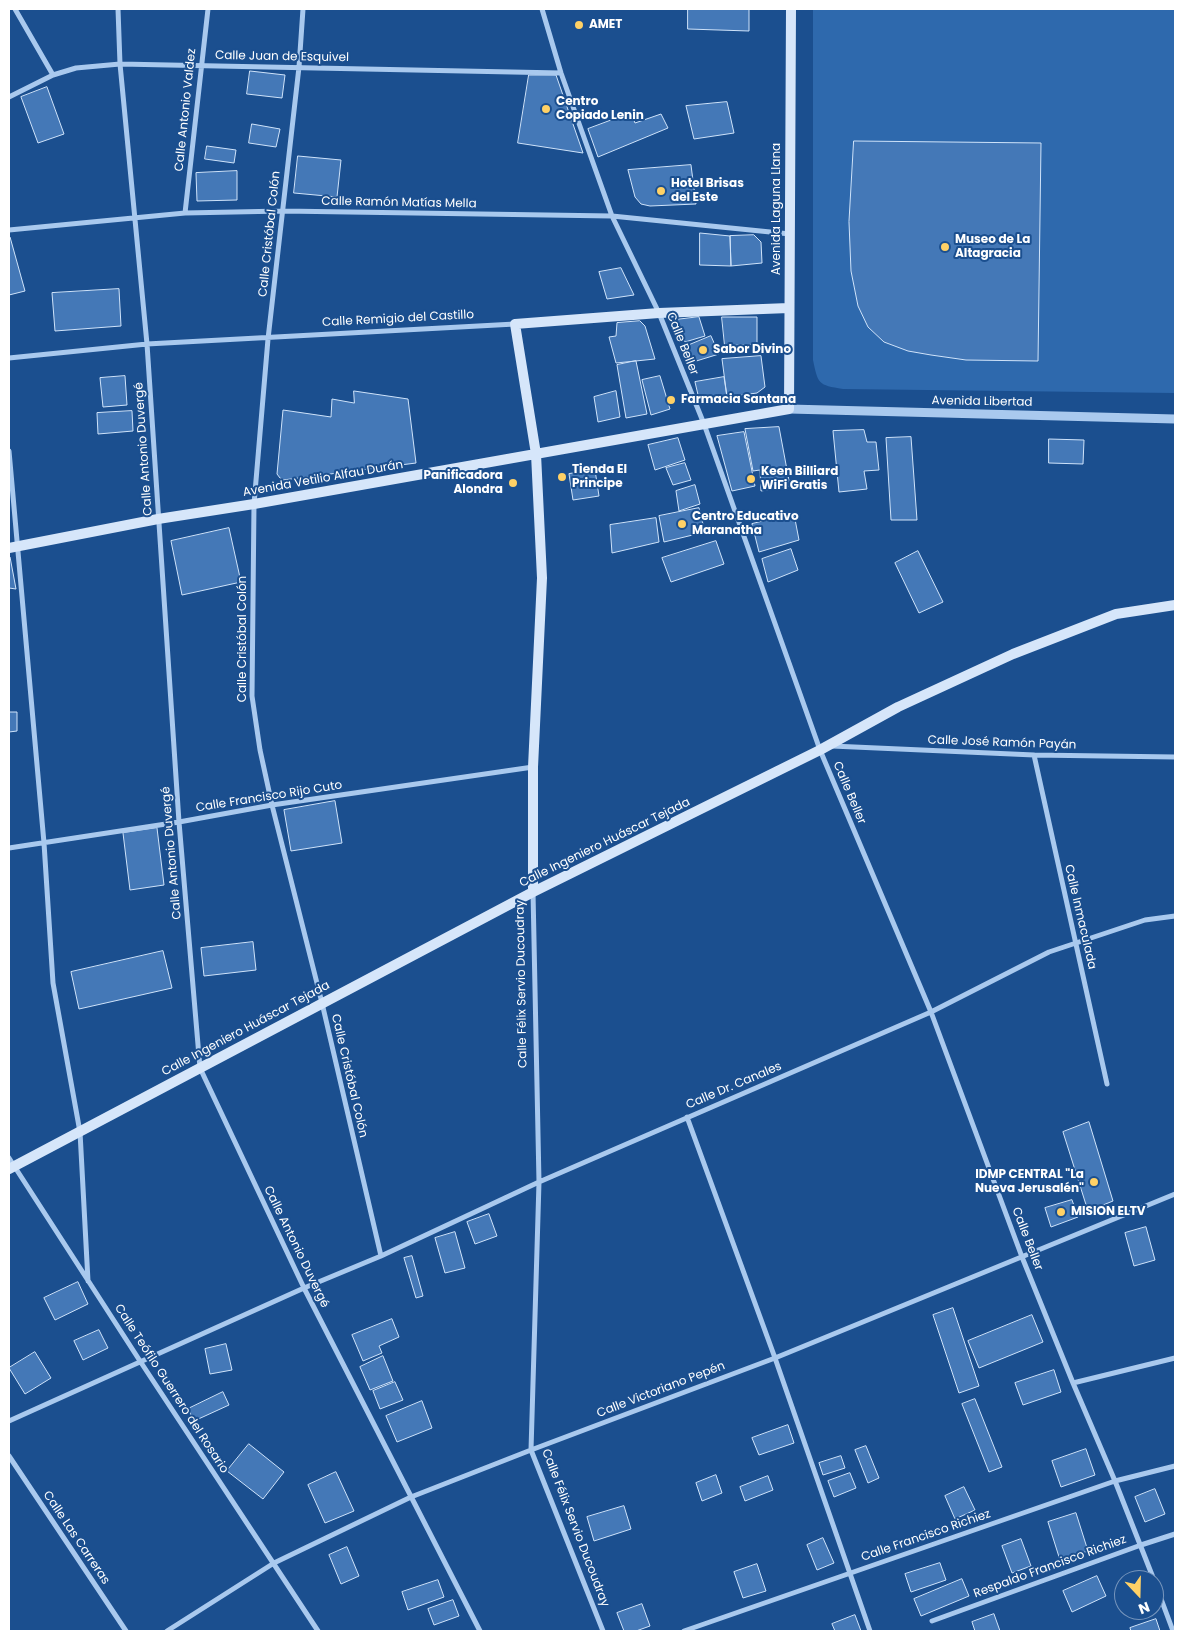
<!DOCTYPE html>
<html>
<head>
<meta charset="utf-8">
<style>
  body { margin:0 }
  #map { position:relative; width:1184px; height:1640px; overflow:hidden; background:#1b4f8f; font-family:Poppins,sans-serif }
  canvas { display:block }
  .frame { position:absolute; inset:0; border:10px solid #fff; pointer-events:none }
  .north { position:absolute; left:1114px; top:1570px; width:50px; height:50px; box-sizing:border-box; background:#1b4f8f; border:1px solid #7695bc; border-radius:50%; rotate:159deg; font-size:14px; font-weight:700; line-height:20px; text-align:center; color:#fff }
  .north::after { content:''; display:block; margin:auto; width:18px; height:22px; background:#ffd166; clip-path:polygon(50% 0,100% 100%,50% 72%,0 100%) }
</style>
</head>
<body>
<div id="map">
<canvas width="1184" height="1640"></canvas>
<div class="frame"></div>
<div class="north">N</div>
</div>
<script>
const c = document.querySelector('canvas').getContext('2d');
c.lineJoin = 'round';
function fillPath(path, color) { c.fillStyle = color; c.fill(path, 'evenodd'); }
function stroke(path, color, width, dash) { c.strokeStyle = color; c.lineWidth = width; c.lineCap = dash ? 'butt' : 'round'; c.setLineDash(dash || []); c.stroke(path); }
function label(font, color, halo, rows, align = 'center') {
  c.font = font + ' Poppins,sans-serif'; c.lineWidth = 4; c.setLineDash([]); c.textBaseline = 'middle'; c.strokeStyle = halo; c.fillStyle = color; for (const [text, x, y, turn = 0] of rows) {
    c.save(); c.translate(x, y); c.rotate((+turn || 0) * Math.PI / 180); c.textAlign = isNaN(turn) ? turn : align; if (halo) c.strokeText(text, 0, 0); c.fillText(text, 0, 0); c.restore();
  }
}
const green = new Path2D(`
  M 813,9 L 1175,9 L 1175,393 L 843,389 C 818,385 818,384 813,360 Z`);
const building = new Path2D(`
  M 688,9 L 749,9 L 749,31 L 688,29 Z
  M 250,71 L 285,75 L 282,98 L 247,94 Z
  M 529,75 L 556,75 L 583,153 L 518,143 Z
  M 47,87 L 64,134 L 38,143 L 21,97 Z
  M 727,102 L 734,133 L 694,139 L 686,106 Z
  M 631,113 L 635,123 L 661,114 L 668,128 L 598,157 L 588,129 Z
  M 252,124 L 280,129 L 276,147 L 249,143 Z
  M 854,141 L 1041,143 L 1038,361 L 966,360 L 931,355 L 908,351 L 884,342 L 868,327 L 858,306 L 851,271 L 849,222 Z
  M 207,146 L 236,150 L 234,163 L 205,159 Z
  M 298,156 L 341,160 L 337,197 L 294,193 Z
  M 691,165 L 696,204 L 650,206 L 641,204 L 635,197 L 628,170 Z
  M 237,171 L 237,200 L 197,201 L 196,173 Z
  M 700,233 L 730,236 L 731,266 L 700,265 Z
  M 754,235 L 761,242 L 762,263 L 731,266 L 730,236 Z
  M 9,237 L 10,237 L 25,291 L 9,295 Z
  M 621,268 L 634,295 L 607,299 L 599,272 Z
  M 119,289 L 121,326 L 55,331 L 52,293 Z
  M 699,317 L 705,336 L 685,342 L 675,320 Z
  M 722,317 L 757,317 L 757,344 L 725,346 Z
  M 640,321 L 645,326 L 655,359 L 616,363 L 609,337 L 616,336 L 617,323 Z
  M 711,336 L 719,354 L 693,362 L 687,346 Z
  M 761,356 L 765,387 L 757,393 L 727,397 L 722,359 Z
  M 636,361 L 647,414 L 626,418 L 617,365 Z
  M 125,376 L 127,405 L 103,407 L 100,378 Z
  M 660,376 L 670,409 L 651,415 L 642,380 Z
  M 724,377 L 727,397 L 699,399 L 695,382 Z
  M 354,391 L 408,399 L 416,463 L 283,480 L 280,478 L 277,474 L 283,410 L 331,417 L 332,399 L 354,403 Z
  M 616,391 L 620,417 L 598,422 L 594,397 Z
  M 132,411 L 133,431 L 98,434 L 97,413 Z
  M 779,427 L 790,486 L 761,491 L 760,470 L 753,471 L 745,429 Z
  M 864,430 L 867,442 L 876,442 L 879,470 L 864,471 L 867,489 L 839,492 L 833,431 Z
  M 744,432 L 755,486 L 732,491 L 717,436 Z
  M 911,437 L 917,520 L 891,520 L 886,438 Z
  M 678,438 L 685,460 L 655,470 L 648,445 Z
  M 1049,439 L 1084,440 L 1083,464 L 1049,463 Z
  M 685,463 L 691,480 L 673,485 L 666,468 Z
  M 595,470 L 599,496 L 573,500 L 569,474 Z
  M 695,485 L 700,504 L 679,511 L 676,491 Z
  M 699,508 L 705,532 L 664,542 L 659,516 Z
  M 794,514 L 799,540 L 759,552 L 752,524 Z
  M 656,518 L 659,542 L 612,553 L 610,525 Z
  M 229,528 L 241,582 L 182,595 L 171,541 Z
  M 716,541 L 724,564 L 671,582 L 662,558 Z
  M 791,549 L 798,570 L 768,582 L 762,559 Z
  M 918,551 L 943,602 L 919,613 L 895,563 Z
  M 9,557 L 10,557 L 16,589 L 9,588 Z
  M 9,712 L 17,712 L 17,731 L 9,732 Z
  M 335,801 L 342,843 L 291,851 L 284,810 Z
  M 157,828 L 164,885 L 130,890 L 123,833 Z
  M 253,942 L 256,970 L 204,976 L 201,948 Z
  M 163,951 L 172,988 L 79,1009 L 71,972 Z
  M 1089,1122 L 1113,1201 L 1088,1211 L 1063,1132 Z
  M 1072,1200 L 1078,1217 L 1051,1227 L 1045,1208 Z
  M 489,1214 L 497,1236 L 475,1244 L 467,1222 Z
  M 1146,1227 L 1155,1260 L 1134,1266 L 1125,1233 Z
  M 455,1232 L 465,1268 L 445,1273 L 435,1238 Z
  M 412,1256 L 423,1296 L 416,1298 L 404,1258 Z
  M 78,1282 L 88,1304 L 55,1320 L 44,1298 Z
  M 953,1308 L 979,1386 L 959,1393 L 933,1315 Z
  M 1032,1315 L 1043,1342 L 979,1368 L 968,1341 Z
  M 392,1319 L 399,1337 L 379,1346 L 382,1353 L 363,1361 L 352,1335 Z
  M 99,1330 L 108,1348 L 83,1360 L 74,1341 Z
  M 226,1344 L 232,1370 L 210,1374 L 205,1349 Z
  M 35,1352 L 51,1378 L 25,1394 L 9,1368 Z
  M 383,1356 L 393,1381 L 370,1390 L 360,1367 Z
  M 1054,1370 L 1061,1392 L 1023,1405 L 1015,1383 Z
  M 395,1382 L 403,1400 L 380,1409 L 373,1391 Z
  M 223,1392 L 229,1405 L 194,1421 L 188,1409 Z
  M 975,1399 L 1002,1467 L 989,1472 L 962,1404 Z
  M 422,1401 L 432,1428 L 397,1442 L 386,1416 Z
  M 788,1425 L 794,1443 L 759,1455 L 752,1438 Z
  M 249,1444 L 284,1472 L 263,1499 L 227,1471 Z
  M 866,1446 L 879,1478 L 868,1483 L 855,1450 Z
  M 1086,1449 L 1095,1475 L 1061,1487 L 1052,1461 Z
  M 841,1456 L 845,1468 L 823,1475 L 819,1463 Z
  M 336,1472 L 354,1511 L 325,1523 L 308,1485 Z
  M 850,1473 L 856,1488 L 834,1497 L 828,1481 Z
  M 716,1475 L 722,1493 L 702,1501 L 696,1483 Z
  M 768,1476 L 773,1490 L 745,1501 L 740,1487 Z
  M 964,1487 L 975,1510 L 955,1519 L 945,1496 Z
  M 1155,1489 L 1165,1514 L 1145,1522 L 1135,1497 Z
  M 624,1506 L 631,1529 L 594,1541 L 587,1517 Z
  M 1076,1513 L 1088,1551 L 1060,1560 L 1048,1522 Z
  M 823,1538 L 834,1563 L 817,1570 L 807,1545 Z
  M 1021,1539 L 1031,1566 L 1012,1573 L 1002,1546 Z
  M 347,1547 L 359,1576 L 341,1584 L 329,1555 Z
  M 940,1563 L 946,1580 L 911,1592 L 905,1574 Z
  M 757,1564 L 766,1591 L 743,1598 L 734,1572 Z
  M 1097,1576 L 1106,1596 L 1072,1612 L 1063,1591 Z
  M 962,1579 L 969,1596 L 921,1616 L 914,1599 Z
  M 438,1580 L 444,1597 L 408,1610 L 402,1592 Z
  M 453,1600 L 459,1616 L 434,1625 L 428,1609 Z
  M 642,1604 L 650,1626 L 636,1631 L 624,1631 L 617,1613 Z
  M 994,1614 L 1000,1631 L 975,1631 L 972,1622 Z
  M 855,1615 L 861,1631 L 835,1631 L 832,1624 Z
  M 1156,1619 L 1160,1631 L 1131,1631 L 1130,1628 Z`);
const minor = new Path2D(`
  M 15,9 L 53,75
  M 118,9 L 120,64 L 147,344 L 179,822 L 200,1068 L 304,1288 L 480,1631
  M 303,9 L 299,67 L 268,339 L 254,504 L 252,696 L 260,750 L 272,805 L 322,1003 L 381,1256
  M 542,9 L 561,73 L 612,216 L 659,313 L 704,424 L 820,750 L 931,1012 L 1022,1257 L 1073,1383 L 1115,1481 L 1154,1580
  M 9,97 L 53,75 L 76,68 L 120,64 L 561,73
  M 185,213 L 208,9
  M 9,230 L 185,213 L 283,211 L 612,216 L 790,234
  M 9,358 L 147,344 L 515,324
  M 9,451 L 44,843 L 53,983 L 80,1132 L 88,1281
  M 832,746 L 1034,755 L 1175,757
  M 1034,755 L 1107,1084
  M 9,848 L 179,822 L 272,805 L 533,767
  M 533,892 L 539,1182 L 531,1450 L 603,1631
  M 687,1117 L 775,1358 L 870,1631
  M 9,1158 L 140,1361 L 318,1631
  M 1073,1383 L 1175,1358
  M 9,1421 L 304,1288 L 381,1256 L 539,1182 L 931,1012 L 1049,952 L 1145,920 L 1175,916
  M 9,1456 L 126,1631
  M 1154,1580 L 1173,1631
  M 932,1621 L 1141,1545 L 1175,1534
  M 167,1631 L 274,1563 L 411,1497 L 531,1450 L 775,1358 L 1175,1194
  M 684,1631 L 1115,1481 L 1175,1466`);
const tertiary = new Path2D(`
  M 789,409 L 1175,419`);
const secondary = new Path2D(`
  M 9,548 L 158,519 L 254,504 L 789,409 L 791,9
  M 533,892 L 533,767 L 542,578 L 536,454 L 515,324 L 659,313 L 789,308
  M 9,1169 L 533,892 L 820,750 L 898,707 L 1013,654 L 1116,614 L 1175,605`);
const markers = [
  [579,25,5,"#ffd166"],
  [546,109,5,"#ffd166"],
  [661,191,5,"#ffd166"],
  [945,247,5,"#ffd166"],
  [703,350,5,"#ffd166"],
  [671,400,5,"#ffd166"],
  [562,477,5,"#ffd166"],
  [751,479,5,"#ffd166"],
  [513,483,5,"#ffd166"],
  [682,524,5,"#ffd166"],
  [1094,1182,5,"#ffd166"],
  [1061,1212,5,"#ffd166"]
];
const poiNames = [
  ["AMET",589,25],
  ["Centro",556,102],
  ["Copiado Lenin",556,116],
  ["Hotel Brisas",671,184],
  ["del Este",671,198],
  ["Museo de La",955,240],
  ["Altagracia",955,254],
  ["Sabor Divino",713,350],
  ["Farmacia Santana",681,400],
  ["Tienda El",572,470],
  ["Principe",572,484],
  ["Keen Billiard",761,472],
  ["WiFi Gratis",761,486],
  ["Panificadora",503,476,"right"],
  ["Alondra",503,490,"right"],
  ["Centro Educativo",692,517],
  ["Maranatha",692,531],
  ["IDMP CENTRAL \"La",1084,1175,"right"],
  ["Nueva Jerusalén\"",1084,1189,"right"],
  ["MISION ELTV",1071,1212]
];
const streetNames = [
  ["Calle Juan de Esquivel",282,57,1],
  ["Calle Antonio Valdez",186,110,-84],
  ["Calle Ramón Matías Mella",399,203,1],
  ["Avenida Laguna Llana",777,209,-90],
  ["Calle Cristóbal Colón",270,234,-84],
  ["Calle Remigio del Castillo",398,319,-3],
  ["Calle Beller",682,344,68],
  ["Avenida Libertad",982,402,1],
  ["Calle Antonio Duvergé",144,449,-94],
  ["Avenida Vetilio Alfau Durán",323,479,-10],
  ["Calle Cristóbal Colón",243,639,-90],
  ["Calle José Ramón Payán",1002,743,2],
  ["Calle Beller",849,793,67],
  ["Calle Francisco Rijo Cuto",269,797,-9],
  ["Calle Ingeniero Huáscar Tejada",605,843,-26],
  ["Calle Antonio Duvergé",172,853,-95],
  ["Calle Inmaculada",1080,917,77],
  ["Calle Félix Servio Ducoudray",522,984,-91],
  ["Calle Ingeniero Huáscar Tejada",246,1029,-28],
  ["Calle Cristóbal Colón",349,1076,77],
  ["Calle Dr. Canales",734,1086,-23],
  ["Calle Beller",1027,1239,69],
  ["Calle Antonio Duvergé",296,1247,64],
  ["Calle Teófilo Guerrero del Rosario",171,1389,57],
  ["Calle Victoriano Pepén",661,1390,-21],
  ["Calle Félix Servio Ducoudray",575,1528,69],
  ["Calle Francisco Richiez",926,1536,-19],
  ["Calle Las Carreras",76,1538,56],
  ["Respaldo Francisco Richiez",1050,1567,-20]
];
fillPath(green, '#2e69ad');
fillPath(building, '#4478b7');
stroke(building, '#cfe3fa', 1);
stroke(minor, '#a9c9ee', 5);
stroke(tertiary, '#a9c9ee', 9);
stroke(secondary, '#d6e6fa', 10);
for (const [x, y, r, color] of markers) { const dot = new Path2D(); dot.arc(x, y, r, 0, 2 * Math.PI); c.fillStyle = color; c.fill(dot); stroke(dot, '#1b4f8f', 2); }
label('bold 12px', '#fff', '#1b4f8f', poiNames, 'left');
label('12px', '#fff', '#1b4f8f', streetNames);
</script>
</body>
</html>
